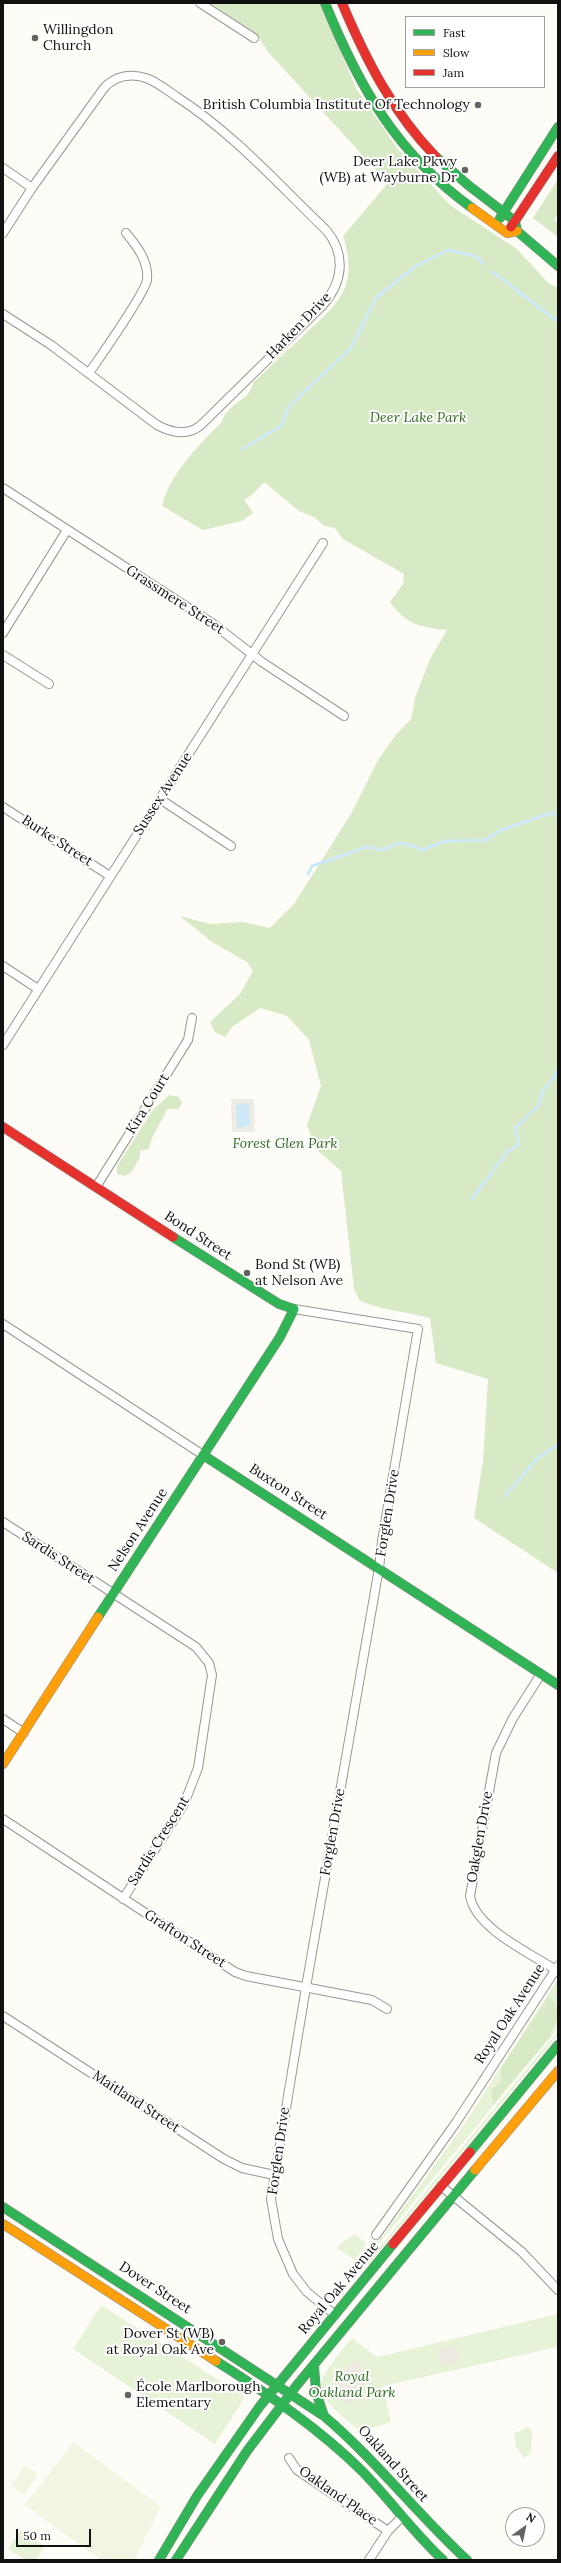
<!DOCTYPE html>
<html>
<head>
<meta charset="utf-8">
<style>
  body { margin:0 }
  #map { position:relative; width:561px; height:2563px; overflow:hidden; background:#fdfcf7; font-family:Lora,serif }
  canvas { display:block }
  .frame { position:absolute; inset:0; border:4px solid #111; pointer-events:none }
  .legend { position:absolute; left:405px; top:16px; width:140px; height:72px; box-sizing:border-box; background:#fff; border:1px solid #a0a0a0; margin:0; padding:5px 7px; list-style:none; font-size:12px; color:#111 }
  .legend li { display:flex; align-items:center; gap:8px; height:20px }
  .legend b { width:20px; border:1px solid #a0a0a0 }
  .north { position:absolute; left:505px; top:2507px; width:40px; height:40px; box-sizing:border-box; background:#fff; border:1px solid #a0a0a0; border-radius:50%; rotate:33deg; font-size:11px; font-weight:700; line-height:16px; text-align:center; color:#111 }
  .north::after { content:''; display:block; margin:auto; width:14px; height:18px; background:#646362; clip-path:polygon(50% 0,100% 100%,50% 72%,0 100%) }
  .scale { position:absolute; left:16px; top:2529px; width:75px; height:18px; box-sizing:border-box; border:2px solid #111; border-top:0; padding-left:5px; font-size:12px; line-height:14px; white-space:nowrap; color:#111; -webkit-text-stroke:3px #fff; paint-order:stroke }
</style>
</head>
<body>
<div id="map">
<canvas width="561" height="2563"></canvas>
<div class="frame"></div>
<ul class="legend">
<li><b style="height:5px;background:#30b455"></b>Fast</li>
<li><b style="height:5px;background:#ff9f0a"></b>Slow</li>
<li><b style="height:5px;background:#e5322d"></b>Jam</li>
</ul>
<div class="north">N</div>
<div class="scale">50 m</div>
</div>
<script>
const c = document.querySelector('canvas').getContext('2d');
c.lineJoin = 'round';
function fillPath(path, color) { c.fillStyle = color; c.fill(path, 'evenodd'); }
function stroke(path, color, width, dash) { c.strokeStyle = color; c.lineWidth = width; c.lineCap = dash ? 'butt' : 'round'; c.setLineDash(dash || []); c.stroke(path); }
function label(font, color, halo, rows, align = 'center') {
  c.font = font + ' Lora,serif'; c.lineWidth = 4; c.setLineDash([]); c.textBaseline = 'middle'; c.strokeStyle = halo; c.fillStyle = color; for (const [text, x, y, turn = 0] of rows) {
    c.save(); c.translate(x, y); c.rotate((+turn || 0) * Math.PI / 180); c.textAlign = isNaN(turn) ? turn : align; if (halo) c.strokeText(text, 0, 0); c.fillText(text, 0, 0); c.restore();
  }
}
const green = new Path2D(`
  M 558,1979 L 558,2028 L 362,2264 L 361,2261 L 374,2242 L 382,2237 L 461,2129 Z
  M 558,2031 L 558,2035 L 378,2253 L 369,2264 L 365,2265 Z
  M 355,2234 L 367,2244 L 355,2260 L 337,2248 L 341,2243 Z
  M 101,2305 L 245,2397 L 215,2444 L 73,2349 Z
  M 558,2314 L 558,2347 L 383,2386 L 391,2422 L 361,2432 C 309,2388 309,2390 352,2338 L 377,2357 Z
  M 528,2427 L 532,2431 L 531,2453 L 524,2458 L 516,2447 L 514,2433 Z
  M 21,2530 L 45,2546 L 36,2560 L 25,2560 L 8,2549 Z`);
const forest = new Path2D(`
  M 210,3 L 320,3 L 357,90 L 398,149 L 450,205 L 517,249 L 548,283 L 558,288 L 558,1573 L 474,1518 L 483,1461 L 488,1379 L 436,1363 L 430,1318 C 407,1312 382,1310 360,1301 L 354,1289 L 341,1171 L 316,1149 L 307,1125 L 321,1086 L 309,1040 L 287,1016 L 260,1008 L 232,1027 L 225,1037 L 215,1032 L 210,1022 L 240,994 L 253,971 L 247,962 L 212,942 L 180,916 L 210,924 L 243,922 L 270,928 L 294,904 L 351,814 L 378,760 L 395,736 L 411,719 L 415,698 L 430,659 L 447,630 C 419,627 407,625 390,602 L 403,584 L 404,574 L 343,539 L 335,528 L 324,526 L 314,517 L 299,511 L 264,482 L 252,495 L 244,500 L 253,513 L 242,521 L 203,530 L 162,506 C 168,477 199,444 220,424 C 223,420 224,414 228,411 C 241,397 246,402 254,382 C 270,367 285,352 301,338 C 337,304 360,289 343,236 L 388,183 L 269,53 L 257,35 Z
  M 558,179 L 558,214 L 554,220 L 558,222 L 558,237 L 533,218 Z
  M 169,1095 L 179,1097 L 182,1103 L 179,1109 L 167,1109 C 161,1124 152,1133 149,1149 L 140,1151 L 140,1157 L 131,1173 L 124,1176 L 117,1174 L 117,1166 L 153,1110 Z
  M 548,1997 C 561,2002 559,2023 550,2033 L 551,2036 L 493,2104 L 491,2091 L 501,2082 L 501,2068 Z`);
const pitch = new Path2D(`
  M 73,2442 L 160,2506 L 135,2560 L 101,2560 L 25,2505 Z
  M 25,2465 L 38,2474 L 24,2495 L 11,2486 Z`);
const plaza = new Path2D(`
  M 231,1099 L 254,1099 L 255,1132 L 232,1132 Z
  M 456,2345 L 460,2362 L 442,2366 L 438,2349 Z
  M 355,2359 L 366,2366 L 369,2380 L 351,2406 L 336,2395 L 334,2389 L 346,2368 Z`);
const water = new Path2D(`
  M 249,1103 L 250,1126 L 237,1128 L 236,1105 Z`);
const stream = new Path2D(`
  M 493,272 L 558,322
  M 242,449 L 281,426 L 289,406 L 351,348 L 376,298 L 414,267 L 448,250 L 475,256 L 483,263
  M 308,874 L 312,866 L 367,847 L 384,850 C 399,840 406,843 422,850 L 445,841 L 485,840 L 501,830 L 551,813 L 558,816
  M 472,1199 L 506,1153 L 519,1144 L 515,1128 L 539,1105 L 543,1090 L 553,1079 L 558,1069
  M 505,1496 L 537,1459 L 558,1444`);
const street = new Path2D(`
  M 200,3 L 254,38
  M 3,168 L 32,188
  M 3,233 L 32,188 L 104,88 C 115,76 130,73 146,78 C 157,82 167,90 177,97 C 233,133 279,185 327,231 C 346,255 343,282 323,305 L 201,425 C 188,436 172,433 157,425 L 51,345 L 3,314
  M 89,373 C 100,357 144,295 147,280 C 149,262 137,246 126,233
  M 3,488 L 212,623 L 262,662 L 344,716
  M 3,633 L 67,530
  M 3,655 L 49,684
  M 160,799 L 231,846
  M 3,807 L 110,876
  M 3,966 L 38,989
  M 3,1045 L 323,543
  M 96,1187 L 188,1040 L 192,1018
  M 294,1309 L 418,1329 L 382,1541 L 379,1568 L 306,1987 L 271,2199 L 278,2239 L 293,2274 L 307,2292 L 335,2315
  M 3,1324 L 203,1455
  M 3,1522 L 196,1647 L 209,1663 L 212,1675 L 198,1768 L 184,1804 L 123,1899
  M 541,1674 L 513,1718 L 496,1753 L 470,1896 C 475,1928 530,1953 556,1970
  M 3,1719 L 24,1733
  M 3,1819 L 235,1972 L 246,1976 L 372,2000 L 387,2009
  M 3,2016 L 224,2159 L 242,2168 L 274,2175
  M 441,2186 L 522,2252 L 558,2290
  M 376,2235 L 455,2124 L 558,1966
  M 289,2458 L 297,2470 L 388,2531
  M 369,2560 L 388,2531 L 401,2518`);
const fast = new Path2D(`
  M 325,3 C 359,87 397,154 472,208
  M 436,157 L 468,185 L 515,221 L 517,231 L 558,266
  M 500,218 L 558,127
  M 203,1455 L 558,1685
  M 98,1617 L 280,1337 L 294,1309 L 279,1304 L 173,1237
  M 470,2152 L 558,2045
  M 3,2207 L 324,2416 C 376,2460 417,2514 467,2560
  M 216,2361 C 268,2394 320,2429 363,2472 C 391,2501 414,2533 443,2560
  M 314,2366 L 316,2392 L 324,2416
  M 159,2560 L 197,2496 L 260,2406 L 393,2244
  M 176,2560 L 247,2451 L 297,2385 L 475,2170`);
const slow = new Path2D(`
  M 472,208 L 507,233 L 517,231
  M 3,1764 L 98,1617
  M 475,2170 L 558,2071
  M 3,2224 L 216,2361`);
const jam = new Path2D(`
  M 342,3 C 366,60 393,113 436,157
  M 511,227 L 558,156
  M 3,1127 L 173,1237
  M 393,2244 L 470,2152`);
const markers = [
  [35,38,4,"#646362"],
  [478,105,4,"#646362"],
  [465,170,4,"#646362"],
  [247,1273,4,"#646362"],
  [222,2342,4,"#646362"],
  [128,2395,4,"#646362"]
];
const poiNames = [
  ["Willingdon",43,30],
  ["Church",43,46],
  ["British Columbia Institute Of Technology",470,105,"right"],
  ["Deer Lake Pkwy",457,162,"right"],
  ["(WB) at Wayburne Dr",457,178,"right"],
  ["Bond St (WB)",255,1265],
  ["at Nelson Ave",255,1281],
  ["Dover St (WB)",214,2334,"right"],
  ["at Royal Oak Ave",214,2350,"right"],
  ["École Marlborough",136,2387],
  ["Elementary",136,2403]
];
const streetNames = [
  ["Harken Drive",299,326,-46],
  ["Grassmere Street",175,600,33],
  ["Sussex Avenue",163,794,-57],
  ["Burke Street",57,841,33],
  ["Kira Court",148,1104,-58],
  ["Bond Street",198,1236,33],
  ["Buxton Street",288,1492,33],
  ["Forglen Drive",388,1513,-81],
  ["Nelson Avenue",138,1530,-57],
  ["Sardis Street",58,1558,33],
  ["Forglen Drive",333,1832,-80],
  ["Oakglen Drive",480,1837,-80],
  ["Sardis Crescent",159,1841,-58],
  ["Grafton Street",185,1939,33],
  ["Royal Oak Avenue",510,2014,-57],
  ["Maitland Street",136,2102,33],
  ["Forglen Drive",279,2151,-82],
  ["Dover Street",155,2288,33],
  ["Royal Oak Avenue",339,2288,-50],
  ["Oakland Street",393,2464,48],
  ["Oakland Place",338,2496,35]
];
const parkNames = [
  ["Deer Lake Park",418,418],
  ["Forest Glen Park",285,1144],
  ["Royal",352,2377],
  ["Oakland Park",352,2393]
];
fillPath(green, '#e7f3d7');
fillPath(forest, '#d8eac5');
fillPath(pitch, '#f0f6e1');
fillPath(plaza, '#edebe2');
fillPath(water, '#cde8f7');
stroke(stream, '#cde8f7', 3);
stroke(street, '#979795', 10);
stroke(fast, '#8e8d8b', 10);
stroke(slow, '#8e8d8b', 10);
stroke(jam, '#8e8d8b', 10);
stroke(street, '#fffffe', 8);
stroke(fast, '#30b455', 9);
stroke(slow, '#ff9f0a', 9);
stroke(jam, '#e5322d', 9);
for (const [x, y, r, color] of markers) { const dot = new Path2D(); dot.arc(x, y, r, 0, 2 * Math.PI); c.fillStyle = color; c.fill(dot); stroke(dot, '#fff', 1.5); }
label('14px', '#111', '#fff', poiNames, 'left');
label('14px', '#111', '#fff', streetNames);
label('italic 14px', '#2f6b1f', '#fff', parkNames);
</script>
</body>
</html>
